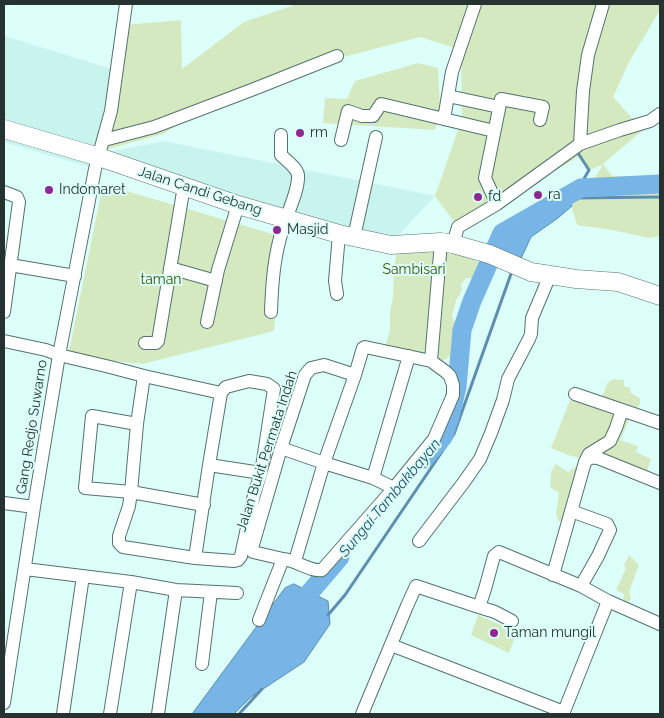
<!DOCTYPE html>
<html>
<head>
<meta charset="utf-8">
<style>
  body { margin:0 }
  #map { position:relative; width:664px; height:718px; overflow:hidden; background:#dcfffa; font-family:Raleway,sans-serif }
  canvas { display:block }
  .frame { position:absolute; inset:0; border:5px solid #253230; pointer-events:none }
</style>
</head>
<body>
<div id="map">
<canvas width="664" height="718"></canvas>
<div class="frame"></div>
</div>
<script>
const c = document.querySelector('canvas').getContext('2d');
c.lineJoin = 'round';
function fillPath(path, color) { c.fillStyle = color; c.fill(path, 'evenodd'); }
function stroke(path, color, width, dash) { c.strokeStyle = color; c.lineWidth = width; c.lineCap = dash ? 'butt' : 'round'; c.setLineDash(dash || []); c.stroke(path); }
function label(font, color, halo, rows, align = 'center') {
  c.font = font + ' Raleway,sans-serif'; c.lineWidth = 4; c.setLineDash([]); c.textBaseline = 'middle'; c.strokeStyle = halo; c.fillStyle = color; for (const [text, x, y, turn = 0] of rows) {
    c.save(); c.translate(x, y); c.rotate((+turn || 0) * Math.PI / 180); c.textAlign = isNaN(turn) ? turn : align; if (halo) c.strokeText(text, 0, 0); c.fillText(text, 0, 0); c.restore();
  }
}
const built = new Path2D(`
  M 4,36 L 122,72 L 93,168 L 4,142 Z
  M 164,141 L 435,196 L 388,246 L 382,248 L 107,170 L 108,152 Z`);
const green = new Path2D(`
  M 297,4 L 660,4 L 660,10 L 628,64 L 613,97 L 632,118 L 651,123 L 603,164 L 612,176 L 638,177 L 660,175 L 660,181 L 613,185 L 660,184 L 660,236 L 649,238 L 612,230 L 577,225 L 568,195 L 581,188 L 589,186 L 603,165 L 589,170 L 580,156 L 458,227 L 435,196 L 462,118 L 461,50 L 420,37 L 313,65 L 201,111 L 163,134 L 100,151 L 125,25 L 181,20 L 182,69 L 244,22 Z
  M 418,63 L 438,68 L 440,109 L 435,130 L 323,123 L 325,98 L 347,99 L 355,81 Z
  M 103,184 L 283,237 L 274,331 L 142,364 L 68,356 Z
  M 438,247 L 424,357 L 385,351 L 386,343 L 390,331 L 390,312 L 393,297 L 394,267 L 397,251 Z
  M 442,249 L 458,251 L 483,265 L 474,278 L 466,278 L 461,285 L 462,290 L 456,301 L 452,316 L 457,329 L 454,354 L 439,363 L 437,370 Z
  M 614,379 L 624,380 L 624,386 L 630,388 L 631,393 L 640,398 L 640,404 L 631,416 L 620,440 L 638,446 L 636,452 L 651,459 L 646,474 L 568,455 L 551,448 L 570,400 L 584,403 L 601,399 L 608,382 Z
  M 585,459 L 566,522 L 558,521 L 556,514 L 559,493 L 550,487 L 551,472 L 556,464 L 568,472 Z
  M 629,555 L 639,565 L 629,592 L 631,598 L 629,602 L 623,600 L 624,594 L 616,590 L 626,568 L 624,565 Z
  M 478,615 L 517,632 L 509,653 L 471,635 Z`);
const water = new Path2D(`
  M 568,195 L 572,206 L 558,218 L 531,237 L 518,265 L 498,255 L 504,235 Z
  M 294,584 L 328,601 L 330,624 L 304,662 L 251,697 L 234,714 L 192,714 L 285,588 Z`);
const stream = new Path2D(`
  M 573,198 L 589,170 L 576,150
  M 568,202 L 573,198 L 660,197
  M 328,615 L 345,595 L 454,434 L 512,271
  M 239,714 L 262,689`);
const river = new Path2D(`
  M 424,459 L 443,437 L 450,417 L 457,387 L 462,330 L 472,301 L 502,233 L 581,188 L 660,184
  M 294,611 L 340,557`);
const street = new Path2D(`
  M 448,96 L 499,107
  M 444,119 L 452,72 L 475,4
  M 104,140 L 154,127 L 254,89 L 337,56
  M 341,140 L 348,111 L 362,116 L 373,116 L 381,104 L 398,108 L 494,131
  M 580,144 L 620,130 L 650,121 L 660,114
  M 4,192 L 17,197 L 19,202 L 4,312
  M 497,204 L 485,178 L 501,99 L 543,107 L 540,120
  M 354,237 L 376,137
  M 453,244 L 458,227 L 497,204 L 580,144 L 583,91 L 588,55 L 603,4
  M 10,265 L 75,276
  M 170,268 L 216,281
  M 337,294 L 335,281 L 339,234
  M 271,312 C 272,283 274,255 283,228 C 287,213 299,191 298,175 C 297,168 286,160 281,155 L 281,135
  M 207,322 L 218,270 L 238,205
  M 4,341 L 46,350 L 59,355 L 110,367 L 144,376 L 221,393
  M 145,343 L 156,343 L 158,341 L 184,186
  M 431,361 L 441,242
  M 144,376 L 137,424 L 131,492 L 129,506 L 119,536 L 119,543 L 123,547 L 195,558 L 234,561 L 238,560 L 241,556 L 254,495 L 261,473 L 274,389 L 267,384 L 249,381 L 226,387 L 221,393 L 209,465 L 195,558
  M 575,394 L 660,423
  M 137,424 L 92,416 L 85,488 L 131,492 L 204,505
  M 281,448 L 324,463 L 373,478 L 394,488
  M 585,462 C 589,458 592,457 598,458 L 660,483
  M 209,465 L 261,473
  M 373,478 L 409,356
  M 4,503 L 34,507
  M 571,511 L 607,524 L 610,530 L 598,556 L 581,586
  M 419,541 L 464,482 L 480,459 L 491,433 L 503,400 L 508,379 L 529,339 L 531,334 L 532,318 L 550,275
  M 283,559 C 296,560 310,572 322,570 L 394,488 L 434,439 L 453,395 L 453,385 L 450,376 L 446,372 L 431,361 L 365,347 L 363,348 L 355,375 L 324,463 L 295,561
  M 25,569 L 131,582 L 176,590 L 237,593
  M 553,575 L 585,462 L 589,454 L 610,441 L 616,428 L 622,410
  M 479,607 L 495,612 L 512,621
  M 259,620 L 283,559 L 253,552 L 252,548 L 281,448 L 305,375 L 311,368 L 324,365 L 355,375
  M 391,645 L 564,712
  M 202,664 L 211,592
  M 4,703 L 34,507 L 59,355 L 95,169 L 111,111 L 126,4
  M 63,714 L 83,576
  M 110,714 L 131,582
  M 158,714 L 176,590
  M 362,714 L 407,606 L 416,586 L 479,607 L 485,589 L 494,556 L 499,552 L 581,586 L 608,601 L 660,624
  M 563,714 L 608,601`);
const secondary = new Path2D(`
  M 4,129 L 99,157 L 238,205 L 339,234 L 391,245 L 441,242 L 453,244 L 489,254 L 531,272 L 576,279 L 618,282 L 660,296`);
const markers = [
  [300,133,5,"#8d2990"],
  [49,190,5,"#8d2990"],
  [538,195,5,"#8d2990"],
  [478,197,5,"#8d2990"],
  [277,230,5,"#8d2990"],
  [494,633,5,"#8d2990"]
];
const poiNames = [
  ["rm",310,133],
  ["Indomaret",59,190],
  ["ra",548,195],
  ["fd",488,197],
  ["Masjid",287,230],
  ["Taman mungil",504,633]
];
const streetNames = [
  ["Jalan Candi Gebang",200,191,18],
  ["Gang Redjo Suwarno",32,427,-81],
  ["Jalan Bukit Permata Indah",267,451,-72]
];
const parkNames = [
  ["Sambisari",414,270],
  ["taman",161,280]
];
const waterNames = [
  ["Sungai Tambakbayan",390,498,-50]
];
fillPath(built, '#c9f4ee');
fillPath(green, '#d5e9c1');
fillPath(water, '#76b5e5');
stroke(water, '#5e8eaf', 1);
stroke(stream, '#5e8eaf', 3);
stroke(river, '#76b5e5', 19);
stroke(street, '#53726e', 14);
stroke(secondary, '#53726e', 19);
stroke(street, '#fff', 12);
stroke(secondary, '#fff', 18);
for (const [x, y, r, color] of markers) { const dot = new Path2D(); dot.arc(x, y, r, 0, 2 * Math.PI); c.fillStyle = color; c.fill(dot); stroke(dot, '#dcfffa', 2); }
label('14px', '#253230', '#dcfffa', poiNames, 'left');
label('14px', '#253230', '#dcfffa', streetNames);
label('14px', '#38530b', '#dcfffa', parkNames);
label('italic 15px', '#1e4d6e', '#dcfffa', waterNames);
</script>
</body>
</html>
